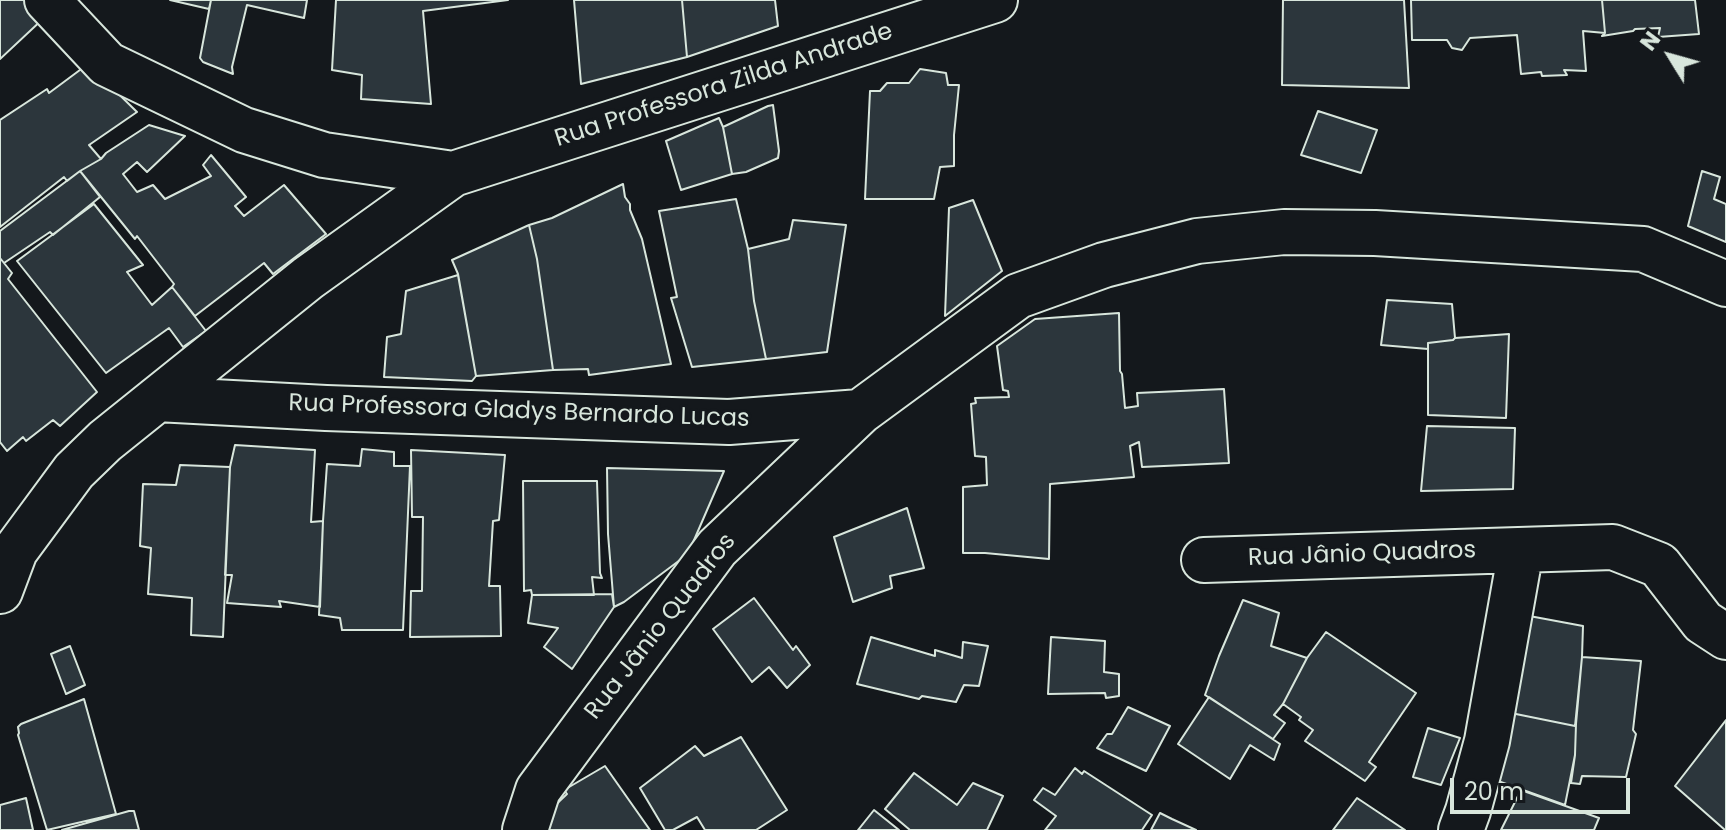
<!DOCTYPE html>
<html>
<head>
<meta charset="utf-8">
<style>
  body { margin:0 }
  #map { position:relative; width:1726px; height:830px; overflow:hidden; background:#14181c; font-family:Poppins,sans-serif }
  canvas { display:block }
  .north { position:absolute; left:1630px; top:16px; width:80px; height:80px; -webkit-text-stroke:6px #14181c; paint-order:stroke; rotate:307deg; font-size:22px; font-weight:700; line-height:32px; text-align:center; color:#d8e6dc }
  .north::after { content:''; display:block; margin:auto; width:28px; height:36px; background:#d8e6dc; clip-path:polygon(50% 0,100% 100%,50% 72%,0 100%) }
  .scale { position:absolute; left:1450px; top:778px; width:180px; height:36px; box-sizing:border-box; border:4px solid #d8e6dc; border-top:0; padding-left:10px; font-size:24px; line-height:28px; white-space:nowrap; color:#d8e6dc; -webkit-text-stroke:6px #14181c; paint-order:stroke }
</style>
</head>
<body>
<div id="map">
<canvas width="1726" height="830"></canvas>
<div class="north">N</div>
<div class="scale">20 m</div>
</div>
<script>
const c = document.querySelector('canvas').getContext('2d');
c.lineJoin = 'round';
function fillPath(path, color) { c.fillStyle = color; c.fill(path, 'evenodd'); }
function stroke(path, color, width, dash) { c.strokeStyle = color; c.lineWidth = width; c.lineCap = dash ? 'butt' : 'round'; c.setLineDash(dash || []); c.stroke(path); }
function label(font, color, halo, rows, align = 'center') {
  c.font = font + ' Poppins,sans-serif'; c.lineWidth = 6; c.setLineDash([]); c.textBaseline = 'middle'; c.strokeStyle = halo; c.fillStyle = color; for (const [text, x, y, turn = 0] of rows) {
    c.save(); c.translate(x, y); c.rotate((+turn || 0) * Math.PI / 180); c.textAlign = isNaN(turn) ? turn : align; if (halo) c.strokeText(text, 0, 0); c.fillText(text, 0, 0); c.restore();
  }
}
const building = new Path2D(`
  M 0,0 L 34,0 L 46,16 L 0,59 Z
  M 170,0 L 211,0 L 209,9 Z
  M 211,0 L 307,0 L 304,18 L 247,5 L 232,67 L 233,74 L 203,62 L 200,58 Z
  M 336,0 L 508,0 L 423,11 L 431,104 L 361,99 L 362,75 L 332,70 Z
  M 574,0 L 682,0 L 687,57 L 581,84 Z
  M 682,0 L 775,0 L 778,26 L 687,57 Z
  M 1283,0 L 1404,0 L 1409,88 L 1282,85 Z
  M 1411,0 L 1602,0 L 1605,33 L 1583,31 L 1586,71 L 1564,70 L 1567,75 L 1542,76 L 1541,72 L 1521,74 L 1517,35 L 1470,38 L 1462,50 L 1452,48 L 1447,40 L 1412,40 Z
  M 1602,0 L 1695,0 L 1699,34 L 1658,37 L 1660,28 L 1635,29 L 1633,31 L 1602,36 L 1605,33 Z
  M 88,64 L 137,112 L 89,145 L 101,159 L 80,171 L 67,181 L 64,177 L 0,227 L 0,120 L 47,89 L 49,93 Z
  M 920,69 L 946,73 L 948,85 L 959,85 L 954,135 L 954,166 L 940,167 L 934,199 L 865,199 L 870,91 L 880,91 L 887,83 L 909,83 Z
  M 773,105 L 779,151 L 778,158 L 746,172 L 732,174 L 723,127 L 768,106 Z
  M 1318,111 L 1377,130 L 1361,173 L 1301,155 Z
  M 719,118 L 723,127 L 732,174 L 681,190 L 666,141 Z
  M 149,125 L 185,136 L 147,172 L 137,162 L 123,174 L 137,192 L 153,185 L 165,199 L 211,176 L 203,165 L 211,155 L 246,197 L 235,206 L 244,216 L 284,185 L 326,234 L 273,274 L 264,263 L 195,316 L 172,287 L 174,284 L 137,236 L 135,239 L 80,171 L 101,159 L 106,153 Z
  M 80,171 L 100,197 L 53,235 L 50,232 L 4,263 L 0,258 L 0,231 Z
  M 1702,171 L 1720,177 L 1714,199 L 1726,204 L 1726,242 L 1688,226 Z
  M 623,184 L 625,197 L 630,204 L 630,210 L 642,239 L 671,364 L 589,375 L 588,369 L 553,370 L 537,259 L 529,225 L 552,218 Z
  M 736,199 L 748,249 L 754,301 L 766,359 L 692,367 L 671,298 L 677,297 L 659,211 Z
  M 973,200 L 1002,271 L 945,316 L 949,208 Z
  M 94,204 L 143,265 L 127,272 L 152,305 L 172,287 L 206,331 L 183,347 L 169,328 L 106,373 L 17,261 Z
  M 793,220 L 846,225 L 827,352 L 766,359 L 754,301 L 748,249 L 789,239 Z
  M 529,225 L 537,259 L 553,370 L 476,376 L 458,274 L 452,260 Z
  M 0,258 L 12,273 L 8,279 L 97,392 L 60,426 L 53,420 L 26,441 L 23,437 L 7,451 L 0,442 Z
  M 458,275 L 476,376 L 472,381 L 384,377 L 387,337 L 401,334 L 406,291 Z
  M 1387,300 L 1452,304 L 1455,338 L 1453,340 L 1428,343 L 1428,349 L 1381,345 Z
  M 1119,313 L 1120,371 L 1122,374 L 1125,408 L 1138,406 L 1137,393 L 1224,389 L 1229,463 L 1142,467 L 1139,442 L 1130,446 L 1134,477 L 1050,484 L 1049,559 L 985,553 L 963,553 L 963,487 L 987,485 L 986,457 L 975,456 L 971,404 L 976,403 L 975,398 L 1009,397 L 1008,391 L 1003,390 L 997,346 L 1035,319 Z
  M 1509,334 L 1506,418 L 1428,415 L 1428,343 L 1453,340 L 1455,338 Z
  M 1427,426 L 1515,428 L 1513,489 L 1421,491 Z
  M 235,445 L 315,450 L 311,522 L 323,521 L 320,607 L 279,601 L 281,607 L 227,603 L 232,575 L 225,575 L 230,467 Z
  M 362,449 L 394,452 L 394,466 L 410,466 L 403,630 L 342,630 L 340,618 L 319,615 L 323,521 L 327,464 L 360,466 Z
  M 411,450 L 505,455 L 499,520 L 493,521 L 489,586 L 500,586 L 501,636 L 410,637 L 411,591 L 422,591 L 423,517 L 412,517 Z
  M 180,465 L 230,467 L 223,637 L 191,635 L 192,598 L 148,594 L 151,548 L 140,546 L 143,484 L 176,485 Z
  M 607,468 L 724,471 L 688,554 L 624,602 L 614,607 L 608,534 Z
  M 523,481 L 597,481 L 600,573 L 602,578 L 592,577 L 594,595 L 532,595 L 531,590 L 524,591 Z
  M 907,508 L 924,568 L 890,576 L 892,588 L 853,602 L 834,537 Z
  M 612,594 L 614,607 L 572,669 L 544,647 L 558,628 L 528,623 L 532,595 Z
  M 754,598 L 793,650 L 796,646 L 810,665 L 787,688 L 769,667 L 752,682 L 713,629 Z
  M 1243,600 L 1279,613 L 1271,646 L 1307,658 L 1283,704 L 1274,715 L 1285,723 L 1273,739 L 1205,695 L 1219,656 Z
  M 1524,615 L 1583,626 L 1582,657 L 1575,726 L 1511,713 Z
  M 1326,632 L 1416,693 L 1369,762 L 1376,767 L 1365,781 L 1305,741 L 1313,730 L 1299,720 L 1301,717 L 1283,704 L 1307,658 Z
  M 871,637 L 935,656 L 935,650 L 962,658 L 963,642 L 988,646 L 979,686 L 964,685 L 956,702 L 922,696 L 919,699 L 857,684 Z
  M 1051,637 L 1105,641 L 1104,672 L 1119,674 L 1119,696 L 1106,698 L 1105,693 L 1048,694 Z
  M 70,646 L 85,685 L 66,694 L 51,654 Z
  M 1582,657 L 1641,661 L 1633,730 L 1636,734 L 1626,777 L 1582,776 L 1580,784 L 1571,783 L 1575,755 L 1576,724 Z
  M 1209,697 L 1280,744 L 1274,760 L 1250,745 L 1230,779 L 1178,744 Z
  M 84,699 L 116,814 L 47,830 L 18,735 L 19,733 L 18,727 L 21,724 Z
  M 1128,707 L 1170,726 L 1146,771 L 1097,748 L 1107,734 L 1112,734 Z
  M 1511,713 L 1575,726 L 1576,724 L 1575,755 L 1565,805 L 1498,781 Z
  M 1726,720 L 1726,830 L 1725,830 L 1675,786 Z
  M 1428,728 L 1460,738 L 1441,785 L 1413,777 Z
  M 741,737 L 787,810 L 756,830 L 705,830 L 697,817 L 673,830 L 665,830 L 640,788 L 695,746 L 704,756 Z
  M 605,766 L 650,830 L 539,830 L 547,813 L 567,794 L 564,790 Z
  M 1075,768 L 1082,774 L 1084,771 L 1152,815 L 1142,830 L 1045,830 L 1056,816 L 1034,800 L 1043,788 L 1055,795 Z
  M 914,773 L 957,805 L 973,783 L 1003,796 L 987,830 L 910,830 L 885,809 Z
  M 1521,790 L 1599,818 L 1594,830 L 1501,830 Z
  M 26,798 L 33,830 L 0,830 L 0,805 Z
  M 1357,798 L 1405,830 L 1333,830 Z
  M 874,810 L 899,830 L 858,830 Z
  M 129,811 L 134,811 L 139,830 L 62,830 Z
  M 1160,813 L 1172,819 L 1196,830 L 1151,830 Z`);
const street = new Path2D(`
  M 47,0 L 107,64 L 244,130 L 324,155 L 453,174
  M 157,399 L 326,408 L 729,422 L 860,412
  M 1204,560 L 1613,547 L 1659,565 L 1703,622 L 1726,637
  M 0,591 L 15,551 L 74,471 L 105,441 L 308,278 L 453,174 L 995,0
  M 525,830 L 538,790 L 717,548 L 860,412 L 1018,296 L 1104,265 L 1197,241 L 1284,232 L 1375,233 L 1643,249 L 1726,284
  M 1461,830 L 1468,811 L 1487,741 L 1521,550`);
const streetNames = [
  ["Rua Professora Zilda Andrade",724,86,-18],
  ["Rua Professora Gladys Bernardo Lucas",519,412,2],
  ["Rua Jânio Quadros",1362,555,-2],
  ["Rua Jânio Quadros",661,627,-52]
];
fillPath(building, '#2c363c');
stroke(building, '#d8e6dc', 2);
stroke(street, '#d8e6dc', 48);
stroke(street, '#14181c', 44);
label('24px', '#d8e6dc', '#14181c', streetNames);
</script>
</body>
</html>
